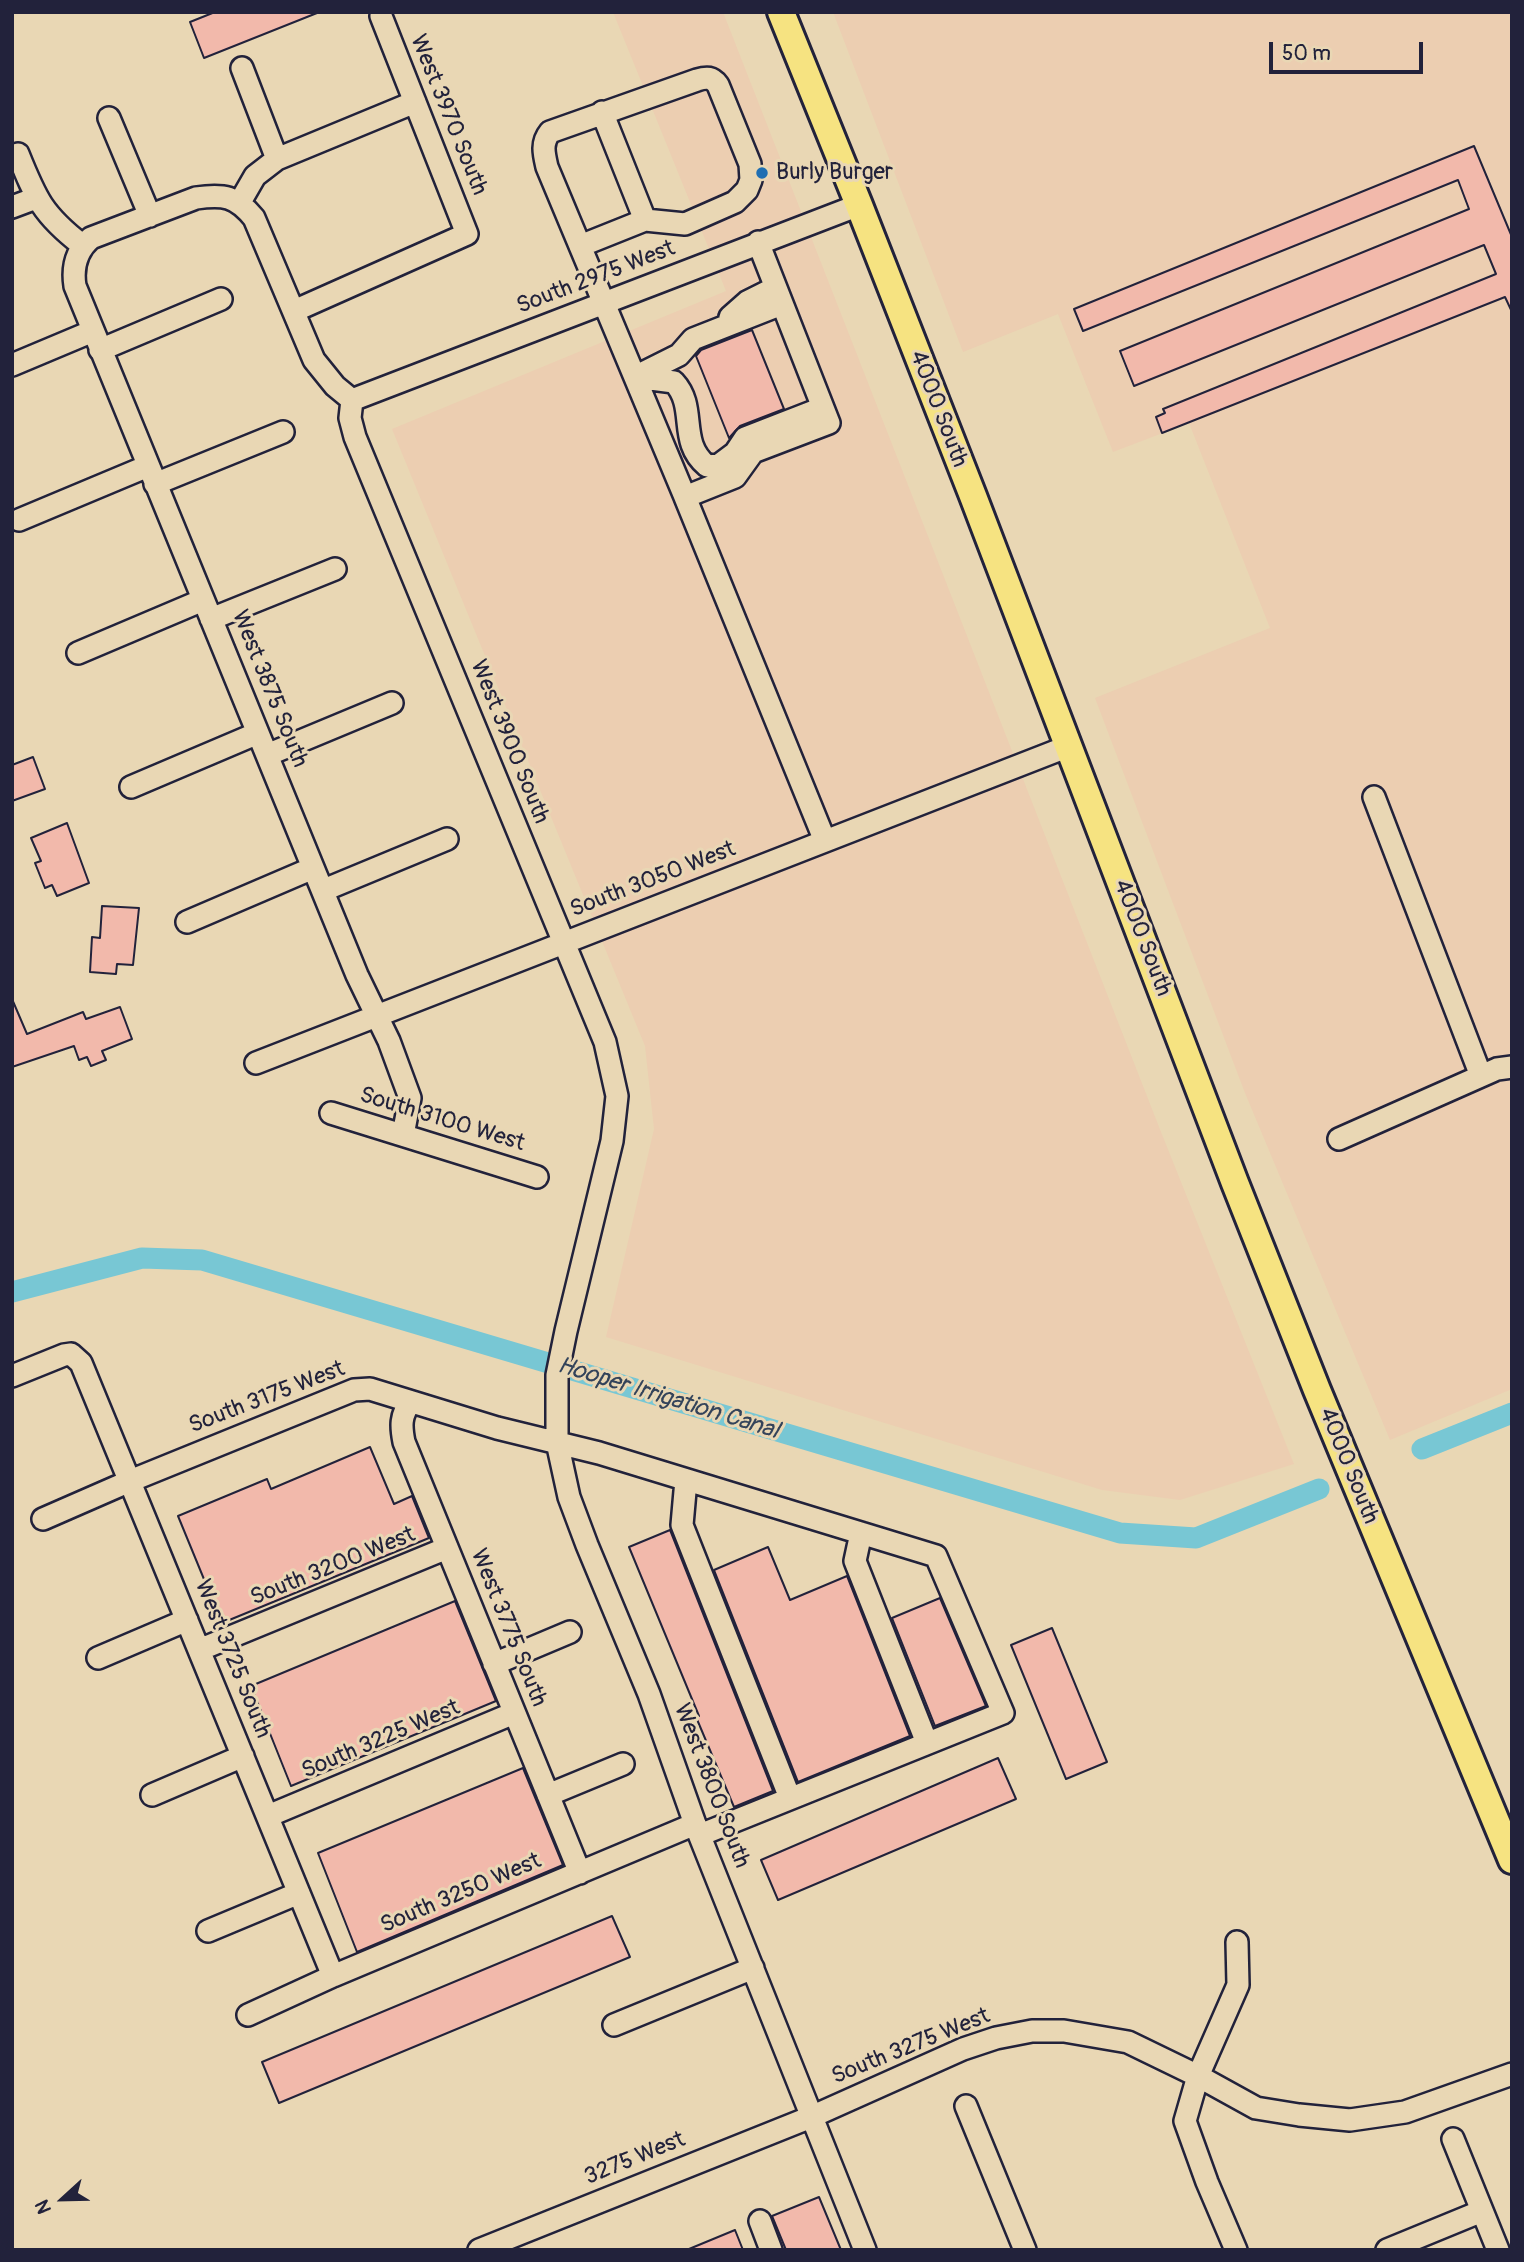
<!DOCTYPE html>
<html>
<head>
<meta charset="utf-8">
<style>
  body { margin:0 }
  #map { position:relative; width:1524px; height:2262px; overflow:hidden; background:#e9d7b4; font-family:Pangolin,sans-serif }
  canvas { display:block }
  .frame { position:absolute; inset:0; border:14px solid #22223b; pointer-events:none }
  .north { position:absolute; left:28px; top:2164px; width:70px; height:70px; -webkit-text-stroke:5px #e9d7b4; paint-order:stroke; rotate:248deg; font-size:19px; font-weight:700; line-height:28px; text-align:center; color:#22223b }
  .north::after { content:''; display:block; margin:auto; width:24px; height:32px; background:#22223b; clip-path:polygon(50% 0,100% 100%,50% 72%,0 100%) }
  .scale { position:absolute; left:1269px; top:42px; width:154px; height:32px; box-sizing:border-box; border:4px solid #22223b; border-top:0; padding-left:9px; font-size:21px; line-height:24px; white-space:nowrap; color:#22223b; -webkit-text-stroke:5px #e9d7b4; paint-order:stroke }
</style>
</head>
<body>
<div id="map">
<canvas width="1524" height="2262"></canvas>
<div class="frame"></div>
<div class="north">N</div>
<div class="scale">50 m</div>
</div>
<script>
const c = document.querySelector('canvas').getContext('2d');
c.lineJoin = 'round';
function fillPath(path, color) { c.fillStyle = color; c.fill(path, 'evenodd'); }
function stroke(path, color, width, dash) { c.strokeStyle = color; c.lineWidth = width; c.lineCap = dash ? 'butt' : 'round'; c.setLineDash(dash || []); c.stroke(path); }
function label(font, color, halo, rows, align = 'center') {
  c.font = font + ' Pangolin,sans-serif'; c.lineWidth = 6; c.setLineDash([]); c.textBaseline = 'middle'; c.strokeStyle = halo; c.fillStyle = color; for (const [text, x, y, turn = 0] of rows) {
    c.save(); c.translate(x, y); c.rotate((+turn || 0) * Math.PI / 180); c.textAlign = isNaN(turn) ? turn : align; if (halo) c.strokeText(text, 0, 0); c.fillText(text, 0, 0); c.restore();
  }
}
const built = new Path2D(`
  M 613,12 L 723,12 L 1163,1137 L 1294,1464 L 1180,1500 L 1102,1490 L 606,1337 L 654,1129 L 645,1046 L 392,429 L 726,291 Z
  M 833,12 L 1512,12 L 1512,1389 L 1390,1440 L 1245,1093 L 1095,698 L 1270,628 L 1189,423 L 1113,452 L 1058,314 L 963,352 Z`);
const canal = new Path2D(`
  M 12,1292 L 142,1258 L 202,1260 L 1120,1533 L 1196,1538 L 1319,1489
  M 1422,1449 L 1512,1413`);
const building = new Path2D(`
  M 215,12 L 317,12 L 317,13 L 204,58 L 190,22 Z
  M 1474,146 L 1512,237 L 1512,312 L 1505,297 L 1162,433 L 1156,417 L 1165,413 L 1163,409 L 1496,274 L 1484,245 L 1134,386 L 1120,351 L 1469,209 L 1458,180 L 1083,331 L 1074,309 Z
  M 752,330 L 784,409 L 740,426 L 729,438 L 696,356 L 701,350 Z
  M 33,757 L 45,789 L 12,801 L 12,765 Z
  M 67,823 L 89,883 L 57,896 L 52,885 L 45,888 L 35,863 L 41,861 L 31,838 Z
  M 102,906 L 139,908 L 133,965 L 117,964 L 116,974 L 90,972 L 92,937 L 100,938 Z
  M 12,999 L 27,1034 L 83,1012 L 86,1019 L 120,1007 L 132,1039 L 102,1051 L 106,1060 L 91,1066 L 87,1057 L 79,1060 L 74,1046 L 12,1067 Z
  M 370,1447 L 394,1504 L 412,1496 L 429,1538 L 222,1623 L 178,1516 L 267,1479 L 271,1489 Z
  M 670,1530 L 773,1791 L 734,1807 L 696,1717 L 699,1716 L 629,1547 Z
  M 768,1547 L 790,1600 L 847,1576 L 910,1736 L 798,1782 L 714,1570 Z
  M 940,1598 L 986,1706 L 935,1726 L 892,1618 Z
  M 455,1601 L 496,1701 L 291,1786 L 251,1686 Z
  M 1052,1628 L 1107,1762 L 1066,1779 L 1011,1645 Z
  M 998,1758 L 1016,1799 L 778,1900 L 761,1860 Z
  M 523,1768 L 563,1865 L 357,1952 L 318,1853 Z
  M 612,1916 L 630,1957 L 279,2103 L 262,2062 Z
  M 819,2197 L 841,2250 L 786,2250 L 772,2216 Z
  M 735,2230 L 743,2250 L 689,2250 L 689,2249 Z`);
const minor = new Path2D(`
  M 242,68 L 277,159
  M 109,118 L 150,216
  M 18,154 C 36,199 43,215 82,245
  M 240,202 L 255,176 L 277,159 L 415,102
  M 12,207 L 36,198
  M 645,220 L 685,224 L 735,202 L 747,190 L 751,180 L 750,164 L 718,85 C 712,77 707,77 697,80 L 550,132 C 541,143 544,154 547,167 L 685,497 L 735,477 L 753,452 L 829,423 L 758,242
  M 580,246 L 645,220 L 602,112
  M 294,311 L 467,234 L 381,16
  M 730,317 L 747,302 L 775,288
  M 100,350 L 221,299
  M 12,365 L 93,331
  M 635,377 L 674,382 C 698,408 677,441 707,466 L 719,465 L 735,453 L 745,438 L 822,408
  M 635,377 L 679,355 L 693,339 L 782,304
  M 352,400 L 350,418 L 355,437 L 605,1042 L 617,1096 L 612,1141 L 566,1331 L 557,1375 L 557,1442 L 569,1497 L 587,1545 L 649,1694 L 695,1824 L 865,2250
  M 352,400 L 335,386 L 314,360 L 254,218 C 236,196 224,194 196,198 L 91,238 C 76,251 72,267 75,286 L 357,975 L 389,1041 L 410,1098 L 403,1135
  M 352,400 L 859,205
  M 155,484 L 283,432
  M 685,497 L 825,841
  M 19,520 L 148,466
  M 211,619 L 335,569
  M 78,653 L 203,600
  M 267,755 L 392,703
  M 131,787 L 258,733
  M 1374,797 L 1481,1076
  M 324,890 L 447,839
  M 187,922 L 313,868
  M 256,1063 L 1069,746
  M 331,1113 L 537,1177
  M 1339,1139 L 1497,1069 L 1512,1067
  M 12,1376 L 64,1355 L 71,1354 L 81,1363 L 333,1976
  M 411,1402 C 400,1415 401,1427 404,1442 L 580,1873
  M 686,1480 L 682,1525 L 790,1798
  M 43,1519 L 130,1481 L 354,1390 L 370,1389 L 497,1428 L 599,1453 L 936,1556 L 1003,1713 L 700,1835
  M 861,1533 L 855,1561 L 927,1743
  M 199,1650 L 447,1548
  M 98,1658 L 187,1620
  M 494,1664 L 570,1632
  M 152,1795 L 243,1756
  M 548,1795 L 623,1764
  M 268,1816 L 514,1713
  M 208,1931 L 299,1893
  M 248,2015 L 333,1976 L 695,1824
  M 614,2025 L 753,1968
  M 966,2106 L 1025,2250
  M 1453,2139 L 1498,2250
  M 760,2221 L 771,2250
  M 479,2250 L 811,2117 L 963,2049 L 996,2038 L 1032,2031 L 1064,2031 L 1128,2042 L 1198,2076 L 1256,2108 L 1299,2115 L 1350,2120 L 1405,2112 L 1512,2074
  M 1236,2250 L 1207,2182 L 1185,2121 L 1198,2076 L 1238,1985 L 1237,1942
  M 1387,2250 L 1482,2211`);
const major = new Path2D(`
  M 781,12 L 859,205 L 973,496 L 1235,1183 L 1317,1390 L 1512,1860`);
const markers = [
  [762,173,7,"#1f6fb2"]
];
const streetNames = [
  ["West 3970 South",448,115,68],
  ["South 2975 West",596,278,-21],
  ["4000 South",938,409,69],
  ["West 3875 South",269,689,68],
  ["West 3900 South",509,742,68],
  ["South 3050 West",653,880,-21],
  ["4000 South",1142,938,69],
  ["South 3100 West",442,1120,17],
  ["South 3175 West",267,1398,-21],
  ["4000 South",1348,1466,68],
  ["South 3200 West",333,1567,-22],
  ["West 3775 South",508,1628,68],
  ["West 3725 South",232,1659,68],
  ["South 3225 West",381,1740,-23],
  ["West 3800 South",711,1786,69],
  ["South 3250 West",461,1894,-23],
  ["South 3275 West",911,2047,-22],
  ["3275 West",635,2159,-22]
];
const poiNames = [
  ["Burly Burger",776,173]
];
const waterNames = [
  ["Hooper Irrigation Canal",668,1399,17]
];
fillPath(built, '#ecceb1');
stroke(canal, '#78c7d4', 21);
fillPath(building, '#f2b9ab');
stroke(building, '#22223b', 2);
stroke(minor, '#22223b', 26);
stroke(major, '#22223b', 32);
stroke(minor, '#e9d7b4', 21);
stroke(major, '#f6e381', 26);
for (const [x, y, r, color] of markers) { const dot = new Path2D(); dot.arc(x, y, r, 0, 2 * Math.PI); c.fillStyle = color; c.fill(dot); stroke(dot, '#e9d7b4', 2.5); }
label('23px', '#22223b', '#e9d7b4', streetNames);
label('23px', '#22223b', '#e9d7b4', poiNames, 'left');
label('italic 24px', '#33435a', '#e9d7b4', waterNames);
</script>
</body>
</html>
